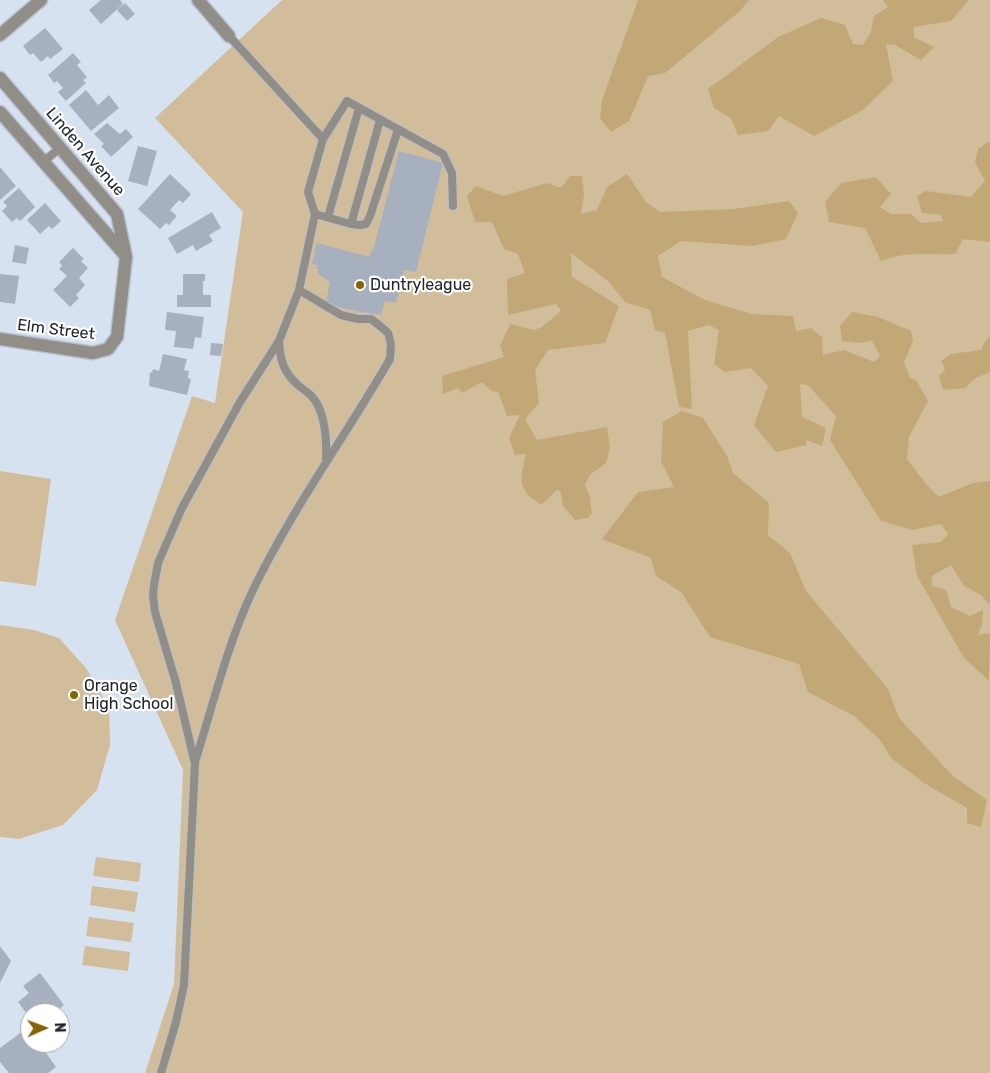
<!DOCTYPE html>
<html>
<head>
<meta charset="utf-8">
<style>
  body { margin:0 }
  #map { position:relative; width:990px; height:1073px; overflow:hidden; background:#d7e2f1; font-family:Rubik,sans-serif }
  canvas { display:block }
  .north { position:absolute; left:20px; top:1003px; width:50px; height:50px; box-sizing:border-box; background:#fff; border:1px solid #a7a8aa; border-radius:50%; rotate:88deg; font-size:14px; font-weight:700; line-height:20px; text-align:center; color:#22262b }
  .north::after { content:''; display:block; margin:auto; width:18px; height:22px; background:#896300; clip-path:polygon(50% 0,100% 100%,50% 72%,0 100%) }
</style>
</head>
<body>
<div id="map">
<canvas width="990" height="1073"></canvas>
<div class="north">N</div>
</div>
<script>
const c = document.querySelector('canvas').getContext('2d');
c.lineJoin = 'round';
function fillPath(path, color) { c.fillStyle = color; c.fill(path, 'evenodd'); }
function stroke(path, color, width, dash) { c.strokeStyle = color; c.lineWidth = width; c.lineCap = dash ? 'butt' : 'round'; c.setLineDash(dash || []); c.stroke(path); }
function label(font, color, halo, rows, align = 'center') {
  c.font = font + ' Rubik,sans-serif'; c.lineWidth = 4.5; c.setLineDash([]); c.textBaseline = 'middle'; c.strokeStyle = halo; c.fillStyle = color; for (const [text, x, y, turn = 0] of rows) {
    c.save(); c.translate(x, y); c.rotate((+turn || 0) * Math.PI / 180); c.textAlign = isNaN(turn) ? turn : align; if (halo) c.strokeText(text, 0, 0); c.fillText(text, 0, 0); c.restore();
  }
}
const green = new Path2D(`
  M 282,0 L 990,0 L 990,1073 L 145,1073 L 174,984 L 183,770 L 115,620 L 192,396 L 215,403 L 243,212 L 155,118 Z
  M 0,471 L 51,479 L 36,586 L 0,581 Z
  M 0,625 L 34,630 L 59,638 L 86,668 L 109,708 L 110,745 L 97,790 L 63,825 L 19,839 L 0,837 Z
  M 96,857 L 141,863 L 139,882 L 93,876 Z
  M 92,886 L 138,892 L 135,912 L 90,905 Z
  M 89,917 L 134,923 L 131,942 L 86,936 Z
  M 85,946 L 130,952 L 128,971 L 82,965 Z`);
const forest = new Path2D(`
  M 638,0 L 749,0 L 740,11 L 665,73 L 648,76 L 629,121 L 611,132 L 600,118 L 602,100 Z
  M 883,0 L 969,0 L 951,21 L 914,27 L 914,37 L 934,47 L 921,60 L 895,45 L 886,44 L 893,81 L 863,110 L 814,136 L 779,116 L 768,131 L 738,135 L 731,118 L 714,108 L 708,89 L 778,37 L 821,18 L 845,25 L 853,44 L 863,45 L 871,32 L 874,16 L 888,7 Z
  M 990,141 L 990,242 L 963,239 L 955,254 C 929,255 906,251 881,261 L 865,228 L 829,222 L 825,202 L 841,183 L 876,177 L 891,194 L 880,207 L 891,214 L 911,214 L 921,223 L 943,221 L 941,215 L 922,213 L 917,196 L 926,191 L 971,197 L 985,181 L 975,162 L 978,149 Z
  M 627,174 L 646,202 L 660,212 L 734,209 L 789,201 L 798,213 L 786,239 L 752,246 L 681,241 L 658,256 L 662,277 L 705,300 L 752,314 L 793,316 L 796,331 L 811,328 L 822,337 L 823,355 L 844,350 L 874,362 L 880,356 L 872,341 L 858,343 L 842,341 L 840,326 L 852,312 L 878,317 L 911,331 L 913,341 L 904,362 L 910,378 L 916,380 L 928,401 L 909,437 L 907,459 L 926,484 L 939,497 L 973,483 L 990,481 L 990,605 L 981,595 L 964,586 L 951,565 L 932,576 L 932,586 L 946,590 L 951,607 L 970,616 L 983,610 L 982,625 L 978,635 L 988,633 L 990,635 L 989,681 L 964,658 L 917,576 L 912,545 L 941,542 L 948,534 L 941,524 L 912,530 L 881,521 L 830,440 L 836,416 L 808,385 L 800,384 L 802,417 L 826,428 L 822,446 L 806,440 L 806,445 L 776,452 L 754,425 L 768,386 L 751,368 L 725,372 L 714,364 L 719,330 L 709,325 L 688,331 L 692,409 L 679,407 L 665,333 L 655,330 L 650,310 L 625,302 L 608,281 L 571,253 L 572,277 L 619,306 L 605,343 L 548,350 L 535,370 L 539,403 L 525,419 L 537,440 L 607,427 L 610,448 L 606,463 L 590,475 L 585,485 L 589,494 L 592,513 L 588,518 L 575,520 L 563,506 L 561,493 L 558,489 L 541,505 C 516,487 520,482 526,454 L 515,455 L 509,438 L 520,415 L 507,416 L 498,392 L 491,391 L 482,382 L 462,393 L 458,388 L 443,394 L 442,376 L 504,357 L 500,346 L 510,324 L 534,330 L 542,327 L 561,311 L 556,304 L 508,315 L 507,279 L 525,273 L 518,254 L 504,249 L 492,222 L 475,222 L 467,196 L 476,186 L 503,196 L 547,183 L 561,188 L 570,176 L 582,176 L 584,194 L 581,214 L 597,210 L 607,187 Z
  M 990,336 L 990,372 L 976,378 L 965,388 L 943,390 L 939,376 L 945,370 L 941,361 L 951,354 L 981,350 L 985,341 Z
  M 682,411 L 703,418 L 727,456 L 733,473 L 769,503 L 768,535 L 790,553 L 806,591 L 888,689 L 899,718 L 953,776 L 987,800 L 981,827 L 967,823 L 967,808 L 924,783 L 891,758 L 880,740 L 854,716 L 808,692 L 799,664 L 710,637 L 681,592 L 656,576 L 651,558 L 602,539 L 638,492 L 674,487 L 661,461 L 663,422 Z`);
const building = new Path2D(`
  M 101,0 L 120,0 L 123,4 L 101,24 L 89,10 Z
  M 125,3 L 135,14 L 127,21 L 117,10 Z
  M 45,28 L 63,49 L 50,59 L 48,56 L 41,62 L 33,53 L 30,55 L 23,46 Z
  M 73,53 L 81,62 L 77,65 L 87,77 L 83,80 L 86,83 L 66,101 L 58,92 L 63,88 L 57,81 L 54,83 L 48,75 Z
  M 86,90 L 98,105 L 109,95 L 119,108 L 91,131 L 69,105 Z
  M 107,123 L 120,134 L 126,129 L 133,137 L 111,157 L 101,146 L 104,144 L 94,134 Z
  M 138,146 L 157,151 L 147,186 L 128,181 Z
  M 399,151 L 443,163 L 416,272 L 404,270 L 396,303 L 385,301 L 381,315 L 346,309 L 326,303 L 330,282 L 318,274 L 317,265 L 312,264 L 317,243 L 369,257 L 374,247 Z
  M 0,167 L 16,186 L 0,200 Z
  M 170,174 L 191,194 L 183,203 L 179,200 L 170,210 L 177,216 L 169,225 L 166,223 L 160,229 L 138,209 Z
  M 19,188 L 35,207 L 20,221 L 17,218 L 12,222 L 2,211 L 7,206 L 3,202 Z
  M 45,203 L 61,221 L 52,229 L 49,226 L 40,234 L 27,220 Z
  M 212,212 L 221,228 L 209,235 L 213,241 L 196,251 L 193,245 L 177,254 L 168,238 Z
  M 15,245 L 29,248 L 26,264 L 12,262 Z
  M 73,248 L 84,259 L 81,261 L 88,268 L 79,278 L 85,285 L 76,295 L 79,298 L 70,307 L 53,290 L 67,276 L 59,269 L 62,266 L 59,262 Z
  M 0,274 L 19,276 L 15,304 L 0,302 Z
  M 183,274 L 205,274 L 205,281 L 203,281 L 203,295 L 211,295 L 211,307 L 177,307 L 177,295 L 183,295 Z
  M 167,312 L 204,317 L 201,338 L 195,337 L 193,349 L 174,347 L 176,331 L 165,330 Z
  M 211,343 L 223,344 L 221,356 L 210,355 Z
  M 163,354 L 187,359 L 184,370 L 189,371 L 188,378 L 191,379 L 187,395 L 149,386 L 150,372 L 152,373 L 153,369 L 159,371 Z
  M 0,946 L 11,961 L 0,983 Z
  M 40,973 L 64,1005 L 54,1013 L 30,1013 L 30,1018 L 18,1002 L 29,993 L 23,986 Z
  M 27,1028 L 30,1032 L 30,1043 L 39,1043 L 56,1067 L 48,1073 L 9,1073 L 0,1062 L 0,1048 Z`);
const service = new Path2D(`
  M 229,36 L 323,139
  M 43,162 L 60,148
  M 315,214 L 351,224 L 380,120
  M 328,217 L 359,108
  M 351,224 L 360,225 L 366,224 L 370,216 L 398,130
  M 279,341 C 280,361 284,373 299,386 C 304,390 310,393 314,399 C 325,413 327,441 326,459
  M 195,762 C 213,705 227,645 253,590 C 292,509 345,437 390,359 L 391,344 L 388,333 L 380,326 L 371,319 L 358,319 L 341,315 L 299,290
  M 161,1073 L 176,1022 L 184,985 L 195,764 L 176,683 L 155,612 L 153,596 L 154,585 L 158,563 L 182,508 L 240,402 L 279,341 L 299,290 L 315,214 L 308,192 L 323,139 L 347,101 L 443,154 L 452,173 L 453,206`);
const minor = new Path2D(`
  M 198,0 L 229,36
  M 0,35 L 41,0
  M 0,78 L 117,214 L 126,257 L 117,337 L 108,349 L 93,353 L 0,339
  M 0,112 L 125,255`);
const markers = [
  [360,285,5,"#896300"],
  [74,695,5,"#896300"]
];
const streetNames = [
  ["Linden Avenue",85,152,49],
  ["Elm Street",56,330,7]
];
const poiNames = [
  ["Duntryleague",370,285],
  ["Orange",84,686],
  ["High School",84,704]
];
fillPath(green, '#d1bd99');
fillPath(forest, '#c2a877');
fillPath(building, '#a6b0be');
stroke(service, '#b6c0cd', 10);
stroke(minor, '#b6c0cd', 15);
stroke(service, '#918e87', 8);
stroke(minor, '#918e87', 12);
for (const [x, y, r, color] of markers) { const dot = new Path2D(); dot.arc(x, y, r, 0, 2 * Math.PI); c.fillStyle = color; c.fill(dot); stroke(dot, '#fff', 2); }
label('16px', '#22262b', '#fff', streetNames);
label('16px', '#22262b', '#fff', poiNames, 'left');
</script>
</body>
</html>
